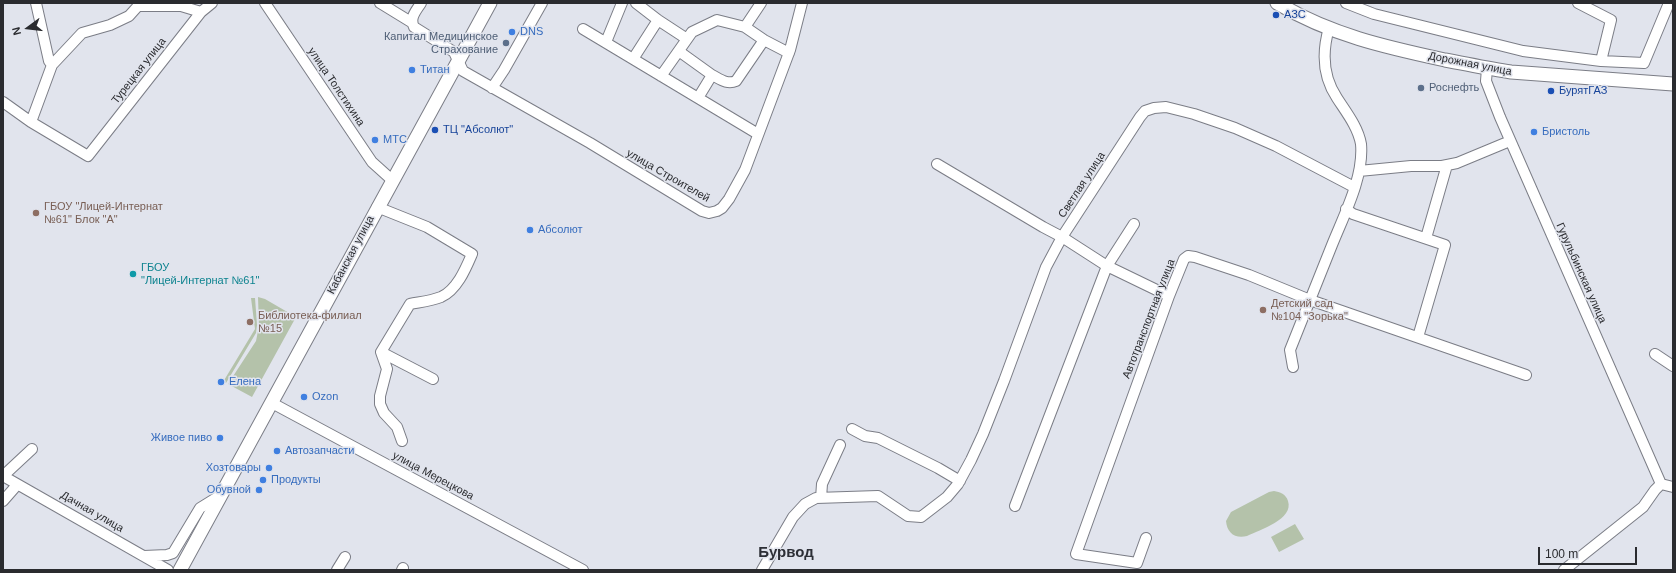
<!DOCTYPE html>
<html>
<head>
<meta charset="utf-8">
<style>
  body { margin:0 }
  #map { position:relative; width:1676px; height:573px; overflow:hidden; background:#e1e4ed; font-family:Helvetica,sans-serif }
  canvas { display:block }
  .frame { position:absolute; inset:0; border:4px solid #2a2b2f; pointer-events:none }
  .north { position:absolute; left:8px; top:8px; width:40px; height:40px; -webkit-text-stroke:3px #e1e4ed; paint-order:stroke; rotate:255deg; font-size:11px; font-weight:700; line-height:16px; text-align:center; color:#2a2b2f }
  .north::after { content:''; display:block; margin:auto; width:14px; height:18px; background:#2a2b2f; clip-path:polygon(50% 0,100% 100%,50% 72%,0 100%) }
  .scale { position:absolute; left:1538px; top:547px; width:99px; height:18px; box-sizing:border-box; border:2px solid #2a2b2f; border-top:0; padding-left:5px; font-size:12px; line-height:14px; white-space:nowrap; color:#2a2b2f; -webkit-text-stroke:3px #e1e4ed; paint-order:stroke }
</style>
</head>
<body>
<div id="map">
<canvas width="1676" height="573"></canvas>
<div class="frame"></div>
<div class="north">N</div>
<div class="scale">100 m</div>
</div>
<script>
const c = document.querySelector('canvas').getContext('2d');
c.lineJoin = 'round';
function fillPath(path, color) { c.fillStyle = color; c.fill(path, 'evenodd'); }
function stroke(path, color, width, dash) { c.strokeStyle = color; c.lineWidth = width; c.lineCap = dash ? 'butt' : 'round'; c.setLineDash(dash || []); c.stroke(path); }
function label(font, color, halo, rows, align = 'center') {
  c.font = font + ' Helvetica,sans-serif'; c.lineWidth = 3; c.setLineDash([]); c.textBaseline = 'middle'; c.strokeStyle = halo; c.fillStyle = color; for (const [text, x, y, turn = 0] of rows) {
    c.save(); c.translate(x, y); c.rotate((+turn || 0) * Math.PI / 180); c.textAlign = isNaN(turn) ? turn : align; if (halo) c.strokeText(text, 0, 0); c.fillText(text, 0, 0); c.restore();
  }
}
const green = new Path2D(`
  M 258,297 L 265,299 L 296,317 L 252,397 L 228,384 L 256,341 L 259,326 Z
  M 251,298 L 255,298 L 257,325 L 256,333 L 226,383 L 223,382 L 255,329 Z
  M 1274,491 C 1280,492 1286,494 1288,501 C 1294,519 1260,530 1247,536 C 1235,539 1227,533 1226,521 L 1231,512 L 1269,492 Z
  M 1295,524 L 1304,539 L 1279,552 L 1271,537 Z`);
const minor = new Path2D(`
  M 36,3 L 49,61 L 52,65
  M 265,3 L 372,162 L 392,180
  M 380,3 L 411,22
  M 421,3 C 416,11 409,18 414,27 L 454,52 L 463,71 L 590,143 L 702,211 L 709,213 L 717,211 L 722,208 L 729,199 L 745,170 L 790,50 L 802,3
  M 636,3 L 658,20 L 687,39
  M 1346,3 L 1374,14 L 1523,51 L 1601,61 L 1611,20 L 1578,3
  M 745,27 L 764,40 L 789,53
  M 583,29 L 758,134
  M 606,42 L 622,3
  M 680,52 L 712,75 L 698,98
  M 633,59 L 658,20
  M 1601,61 L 1644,63 L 1669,3
  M 1487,69 L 1486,81 L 1500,117 L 1661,484
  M 712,75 C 720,79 727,85 736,81 L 764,40
  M 661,76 L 692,32 L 717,20 L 745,27 L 761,3
  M 492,88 L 504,70 L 542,3
  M 3,102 L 31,122 L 88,156 L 201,12 L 212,3
  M 31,122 L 52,65 L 82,33 L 110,25 L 129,16 L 138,6 L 181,6 L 201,12
  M 937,164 L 1043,227 L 1062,237 L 1107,266 L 1169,296
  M 1359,171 L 1411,166 L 1442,166 L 1457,163 L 1510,141
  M 377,207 L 427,227 L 472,254 C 466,268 457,290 441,297 C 431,301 420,302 410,304 L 381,352 L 387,369 L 380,396 L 380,404 L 384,413 L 397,427 L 402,441
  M 1346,209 L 1353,214 L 1445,245 L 1418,337
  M 1426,238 L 1447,165
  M 381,352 L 433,379
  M 1655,354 L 1673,366
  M 1293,367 L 1290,350 C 1304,315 1318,280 1332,245 C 1344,215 1364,177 1361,144 C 1358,127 1346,112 1337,98 C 1323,77 1322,52 1329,28
  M 272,403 L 583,570
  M 852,429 L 865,436 L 878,438 L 938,468 L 960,481
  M 3,476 L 168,570
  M 3,476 L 32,449
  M 1661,484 L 1673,487
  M 821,498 L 822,484 L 840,445
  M 3,501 L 17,485
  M 1015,506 L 1107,266 L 1134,224
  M 1146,538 L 1137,563 L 1076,554 L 1169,296 L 1184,259 L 1188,256 L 1195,257 L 1249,275 L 1310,300 L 1526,375
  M 144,556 L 167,555 L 173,553 L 200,508 L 221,495
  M 337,570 L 345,557
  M 402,570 L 403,568
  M 762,570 L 793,517 L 805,504 L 816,498 L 878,496 L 908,516 L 921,517 L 947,497 L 958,484 L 971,460 L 983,434 L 1004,381 L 1046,267 L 1062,237 L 1140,117 L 1145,111 L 1154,108 L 1166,107 L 1194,114 L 1235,128 L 1276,146 L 1354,187
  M 1564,570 L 1643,507 L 1655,490 L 1661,484`);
const major = new Path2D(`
  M 1277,3 C 1331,35 1385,47 1445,60 C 1467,64 1489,69 1511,72 L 1673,84
  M 180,570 L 490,3`);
const markers = [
  [1276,15,4,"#1a4fb4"],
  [512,32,4,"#3f7fe0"],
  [506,43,4,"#5c6f8a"],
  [412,70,4,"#3f7fe0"],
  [1421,88,4,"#5c6f8a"],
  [1551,91,4,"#1a4fb4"],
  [435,130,4,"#1a4fb4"],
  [1534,132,4,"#3f7fe0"],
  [375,140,4,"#3f7fe0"],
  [36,213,4,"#8d6e63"],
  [530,230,4,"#3f7fe0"],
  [133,274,4,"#0f9aa8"],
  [1263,310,4,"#8d6e63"],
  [250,322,4,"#8d6e63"],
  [221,382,4,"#3f7fe0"],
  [304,397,4,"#3f7fe0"],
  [220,438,4,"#3f7fe0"],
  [277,451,4,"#3f7fe0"],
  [269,468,4,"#3f7fe0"],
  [263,480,4,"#3f7fe0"],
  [259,490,4,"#3f7fe0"]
];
const transitNames = [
  ["АЗС",1284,15],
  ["БурятГАЗ",1559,91],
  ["ТЦ \"Абсолют\"",443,130]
];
const shopNames = [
  ["DNS",520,32],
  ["Титан",420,70],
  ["Бристоль",1542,132],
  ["МТС",383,140],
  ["Абсолют",538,230],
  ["Елена",229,382],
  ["Ozon",312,397],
  ["Живое пиво",212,438,"right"],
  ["Автозапчасти",285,451],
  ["Хозтовары",261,468,"right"],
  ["Продукты",271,480],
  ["Обувной",251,490,"right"]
];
const serviceNames = [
  ["Капитал Медицинское",498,37],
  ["Страхование",498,50],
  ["Роснефть",1429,88,"left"]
];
const streetNames = [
  ["Дорожная улица",1470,64,11],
  ["Турецкая улица",139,71,-52],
  ["улица Толстихина",336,87,56],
  ["улица Строителей",668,176,30],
  ["Светлая улица",1082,185,-57],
  ["Кабанская улица",351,255,-62],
  ["Гурульбинская улица",1581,273,66],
  ["Автотранспортная улица",1149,319,-69],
  ["улица Мерецкова",433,476,28],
  ["Дачная улица",92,512,30]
];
const educationNames = [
  ["ГБОУ \"Лицей-Интернат",44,207],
  ["№61\" Блок \"А\"",44,220],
  ["Детский сад",1271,304],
  ["№104 \"Зорька\"",1271,317],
  ["Библиотека-филиал",258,316],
  ["№15",258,329]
];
const cultureNames = [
  ["ГБОУ",141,268],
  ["\"Лицей-Интернат №61\"",141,281]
];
const districtNames = [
  ["Бурвод",786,553]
];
fillPath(green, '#b4c2aa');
stroke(minor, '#7b7d86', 12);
stroke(major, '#7b7d86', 15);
stroke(minor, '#fff', 10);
stroke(major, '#fff', 13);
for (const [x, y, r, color] of markers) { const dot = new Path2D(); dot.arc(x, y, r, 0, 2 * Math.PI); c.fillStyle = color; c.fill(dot); stroke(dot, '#e1e4ed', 1.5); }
label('11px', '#164399', '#e1e4ed', transitNames, 'left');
label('11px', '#366cbe', '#e1e4ed', shopNames, 'left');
label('11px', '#4e5e75', '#e1e4ed', serviceNames, 'right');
label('11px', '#2a2b2f', '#e1e4ed', streetNames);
label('11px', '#785e54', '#e1e4ed', educationNames, 'left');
label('11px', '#0d838f', '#e1e4ed', cultureNames, 'left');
label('bold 15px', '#2d2f36', '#e1e4ed', districtNames);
</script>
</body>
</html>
